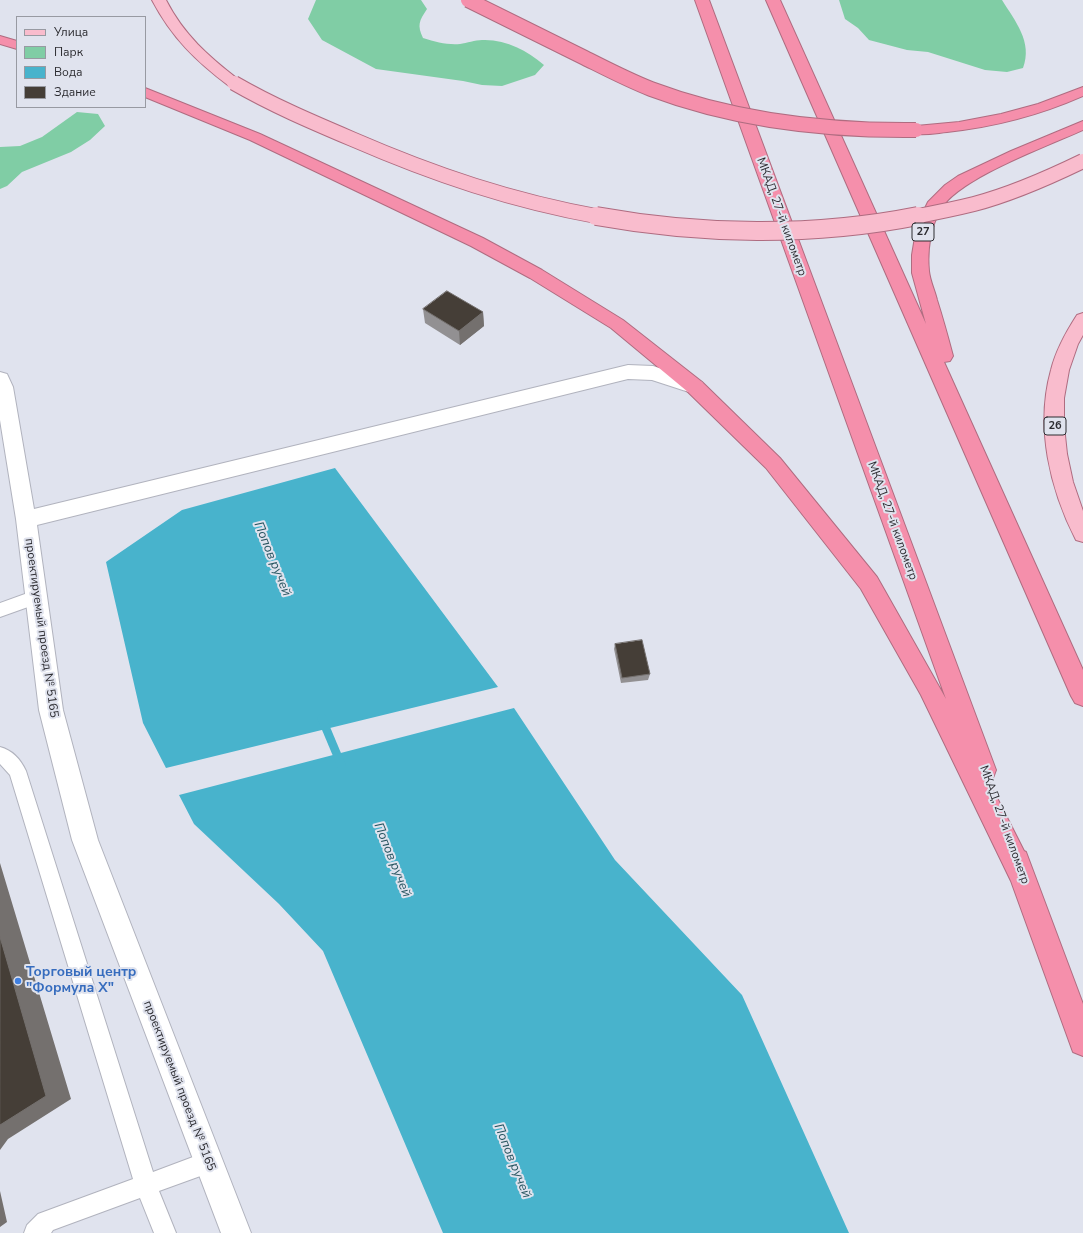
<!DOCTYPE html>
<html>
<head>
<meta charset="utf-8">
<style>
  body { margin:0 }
  #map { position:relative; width:1083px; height:1233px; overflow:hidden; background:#e0e3ee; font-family:"Nunito Sans",sans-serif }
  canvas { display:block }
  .legend { position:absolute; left:16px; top:16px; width:130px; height:92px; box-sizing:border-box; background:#e0e3ee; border:1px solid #989aa2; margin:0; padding:5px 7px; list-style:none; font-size:12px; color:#2c2c31 }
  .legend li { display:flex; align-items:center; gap:8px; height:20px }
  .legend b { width:20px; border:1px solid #989aa2 }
</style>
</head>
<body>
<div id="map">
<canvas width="1083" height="1233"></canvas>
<ul class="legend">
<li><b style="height:5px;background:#f9bccd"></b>Улица</li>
<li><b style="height:11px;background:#80cda5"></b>Парк</li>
<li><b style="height:11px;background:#48b3cc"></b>Вода</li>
<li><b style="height:11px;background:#453e37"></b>Здание</li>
</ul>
</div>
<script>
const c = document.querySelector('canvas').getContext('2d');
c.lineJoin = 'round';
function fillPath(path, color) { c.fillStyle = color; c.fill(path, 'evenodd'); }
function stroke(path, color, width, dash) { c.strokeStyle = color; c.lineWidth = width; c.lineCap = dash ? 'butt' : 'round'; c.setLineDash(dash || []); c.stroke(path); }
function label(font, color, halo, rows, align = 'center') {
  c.font = font + ' "Nunito Sans",sans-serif'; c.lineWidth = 4; c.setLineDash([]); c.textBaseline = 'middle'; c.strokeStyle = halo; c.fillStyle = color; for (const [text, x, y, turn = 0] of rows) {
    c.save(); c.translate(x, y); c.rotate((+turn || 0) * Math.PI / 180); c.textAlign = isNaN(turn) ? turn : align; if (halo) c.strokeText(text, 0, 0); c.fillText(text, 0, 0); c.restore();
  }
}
const green = new Path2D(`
  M 316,0 L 421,0 L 427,9 C 419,21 417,25 423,38 C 436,42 447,45 460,44 C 467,43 475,40 482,40 C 506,39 526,50 544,65 L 535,75 L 502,86 L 482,85 L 463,81 L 376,69 L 322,40 L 308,19 Z
  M 839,0 L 1002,0 C 1015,21 1033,42 1023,68 L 1007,72 L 985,70 L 928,52 L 907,50 L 869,40 L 858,28 L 845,19 Z
  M 77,112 L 98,114 L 105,126 L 90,140 L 71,152 L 22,172 L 7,186 L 0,189 L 0,147 L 20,146 L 42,137 Z`);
const water = new Path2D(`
  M 335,468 L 498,687 L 166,768 L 143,723 L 106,562 L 182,510 Z
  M 514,708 L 615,860 L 742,995 L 849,1233 L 443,1233 L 323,951 L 279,904 L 194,824 L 179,795 Z`);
const stream = new Path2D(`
  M 322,714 L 325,715 L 346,765 L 344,768 L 341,770 L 338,768 L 317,718 L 319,715 Z`);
const lane = new Path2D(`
  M 36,590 L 42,592 L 44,597 L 42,602 L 0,617 L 0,603 Z
  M 0,747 C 12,750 21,760 26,771 L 153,1172 L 209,1151 L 217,1154 L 220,1162 L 217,1170 L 159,1191 L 176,1233 L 154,1233 L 140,1198 L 53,1230 L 51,1233 L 24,1233 L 27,1225 L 38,1214 L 133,1179 L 10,775 L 0,764 Z`);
const street = new Path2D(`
  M 628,365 L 653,366 L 702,382 L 704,387 L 702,392 L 695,394 L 652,380 L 628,379 L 37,525 L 63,710 L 98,840 L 251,1233 L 221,1233 L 72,840 L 39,710 L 16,519 L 0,420 L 0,372 L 7,374 L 13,387 L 34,509 Z`);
const primary = new Path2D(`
  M 152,0 L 166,0 C 184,35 208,56 239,80 L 241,83 L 239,86 L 234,87 L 229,86 C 196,61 172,38 152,0 Z
  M 1083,313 L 1083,335 L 1078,344 L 1069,370 L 1064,398 L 1064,426 L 1067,454 L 1073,482 L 1083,511 L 1083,542 L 1076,540 C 1050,489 1035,427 1051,370 C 1056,350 1066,332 1077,315 Z`);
const highway = new Path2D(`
  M 695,0 L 709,0 L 996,770 L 993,778 L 988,780 L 1024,851 L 1026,852 L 1083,1004 L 1083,1056 L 1073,1052 L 1011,881 L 921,695 L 861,589 L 766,468 L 688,392 L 611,328 L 530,278 L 471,246 L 250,140 L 145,97 L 145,88 L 260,134 L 483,238 L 542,270 L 623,320 L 702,382 L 780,458 L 877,577 L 946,699 Z
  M 766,0 L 780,0 L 926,324 L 912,273 L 912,255 L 917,225 L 928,202 L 945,185 L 958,176 L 1011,151 L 1083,121 L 1083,130 C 1048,146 959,178 941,209 C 930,227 927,251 929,271 C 930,281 935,291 937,300 C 943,319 948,337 953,356 L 950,361 L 944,362 L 1083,670 L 1083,706 L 1075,703 L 1071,696 Z
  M 0,36 L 17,41 L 17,49 L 0,44 Z
  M 1083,87 L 1083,96 C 1040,115 994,127 947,132 C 936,133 922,136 911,133 L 909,130 L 911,127 L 916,126 L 959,122 L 1001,114 L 1038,104 Z`);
const primaryBridgeFar1 = new Path2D(`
  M 234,83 C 272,105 312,122 352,139 C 435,175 512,201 601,217
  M 913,217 C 934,213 954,209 974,204 C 1012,194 1048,178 1083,161`);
const primaryBridge = new Path2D(`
  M 596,216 C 701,235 813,237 918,216`);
const highwayBridge = new Path2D(`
  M 468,0 C 507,19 546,39 585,58 C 607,69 628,80 651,89 C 736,121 826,131 916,130`);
const wall = new Path2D(`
  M 423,309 L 483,312 L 484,326 L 460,345 L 425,323 Z
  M 615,644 L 650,674 L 648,680 L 621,683 L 614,649 Z`);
const shadedWall = new Path2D(`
  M 483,312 L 484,326 L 460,345 L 459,331 Z
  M 0,863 L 71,1099 L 8,1139 L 0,1150 Z
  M 0,1191 L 7,1222 L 0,1227 Z`);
const building = new Path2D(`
  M 447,291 L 483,312 L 459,331 L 423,309 Z
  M 642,640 L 650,674 L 622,678 L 615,644 Z
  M 0,937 L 46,1096 L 0,1125 Z`);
const markers = [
  [18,981,4,"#3f7fe0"]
];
const shields = [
  [923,232,22],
  [1055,426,22]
];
const shieldNames = [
  ["27",923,232],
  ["26",1055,426]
];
const streetNames = [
  ["МКАД, 27-й километр",781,217,70],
  ["МКАД, 27-й километр",892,521,70],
  ["проектируемый проезд № 5165",41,628,82],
  ["МКАД, 27-й километр",1004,825,70],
  ["проектируемый проезд № 5165",179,1086,69]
];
const waterNames = [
  ["Попов ручей",272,559,68],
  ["Попов ручей",392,860,68],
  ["Попов ручей",512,1161,68]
];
const nearShopnames = [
  ["Торговый центр",26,973],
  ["\"Формула X\"",26,989]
];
fillPath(green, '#80cda5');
fillPath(water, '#48b3cc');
fillPath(stream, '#48b3cc');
stroke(lane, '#b1b3be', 2);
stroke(street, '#b1b3be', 2);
stroke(primary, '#af6c80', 2);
stroke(highway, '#af6c80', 2);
fillPath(lane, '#fff');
fillPath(street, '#fff');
fillPath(primary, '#f9bccd');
fillPath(highway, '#f58fab');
stroke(primaryBridgeFar1, '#af6c80', 16, []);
stroke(primaryBridge, '#af6c80', 20, []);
stroke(highwayBridge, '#af6c80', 16, []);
stroke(primaryBridgeFar1, '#f9bccd', 14);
stroke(primaryBridge, '#f9bccd', 18);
stroke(highwayBridge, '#f58fab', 14);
fillPath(wall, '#929092');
fillPath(shadedWall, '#74706e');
fillPath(building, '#453e37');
stroke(building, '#74706e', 1);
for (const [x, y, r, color] of markers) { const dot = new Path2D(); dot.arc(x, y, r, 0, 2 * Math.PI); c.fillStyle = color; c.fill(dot); stroke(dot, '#e0e3ee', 1.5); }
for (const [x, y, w] of shields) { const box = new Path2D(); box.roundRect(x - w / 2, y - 9, w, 18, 3); c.fillStyle = '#e0e3ee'; c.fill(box); stroke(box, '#2c2c31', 1); }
label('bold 11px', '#2c2c31', null, shieldNames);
label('12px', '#2c2c31', '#e0e3ee', streetNames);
label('italic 13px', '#285560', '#e0e3ee', waterNames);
label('bold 14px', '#366cbe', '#e0e3ee', nearShopnames, 'left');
</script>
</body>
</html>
